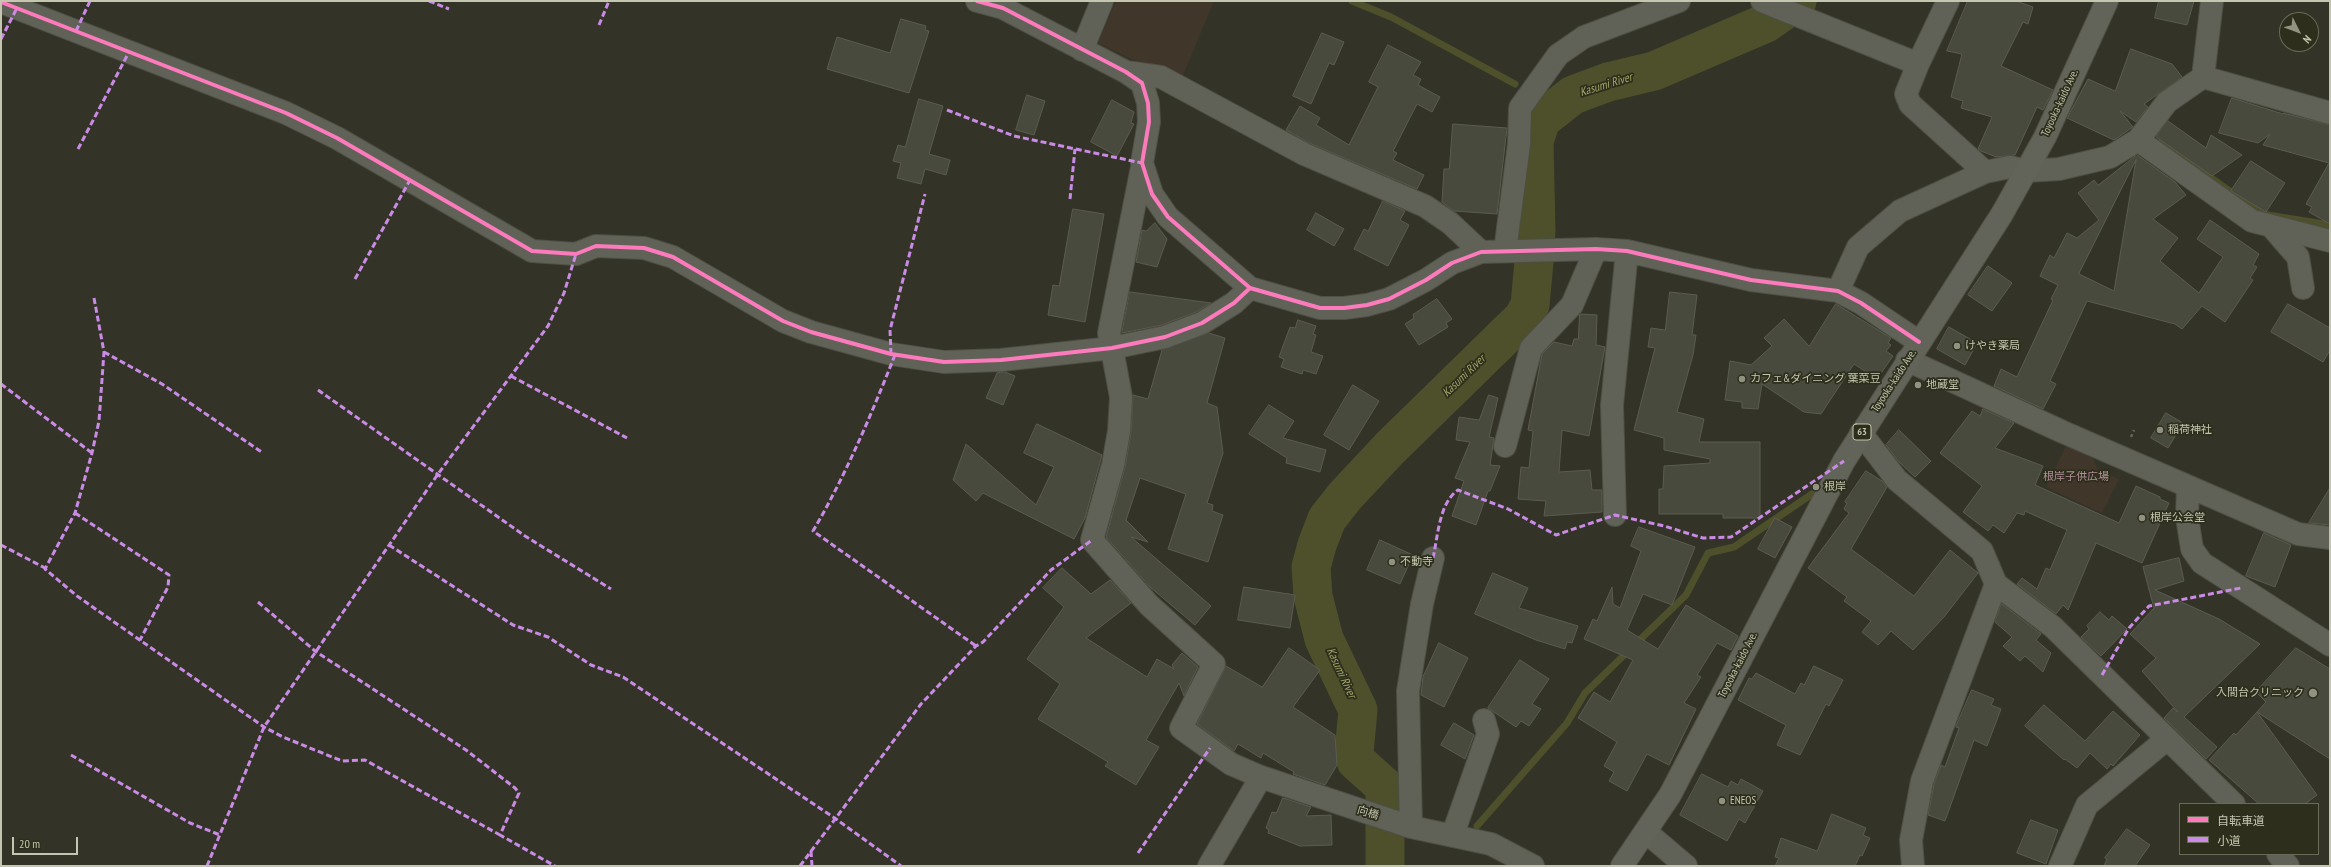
<!DOCTYPE html>
<html>
<head>
<meta charset="utf-8">
<style>
  body { margin:0 }
  #map { position:relative; width:2331px; height:867px; overflow:hidden; background:#333427; font-family:"PT Sans Narrow","Noto Sans JP",sans-serif }
  canvas { display:block }
  .frame { position:absolute; inset:0; border:2px solid #c4c6b0; pointer-events:none }
  .legend { position:absolute; left:2179px; top:803px; width:140px; height:52px; box-sizing:border-box; background:#2d2e1b; border:1px solid #696b57; margin:0; padding:5px 7px; list-style:none; font-size:12px; color:#c4c6b0 }
  .legend li { display:flex; align-items:center; gap:8px; height:20px }
  .legend b { width:20px; border:1px solid #696b57 }
  .north { position:absolute; left:2279px; top:12px; width:40px; height:40px; box-sizing:border-box; background:#2d2e1b; border:1px solid #696b57; border-radius:50%; rotate:132deg; font-size:11px; font-weight:700; line-height:16px; text-align:center; color:#c4c6b0 }
  .north::after { content:''; display:block; margin:auto; width:14px; height:18px; background:#919380; clip-path:polygon(50% 0,100% 100%,50% 72%,0 100%) }
  .scale { position:absolute; left:12px; top:837px; width:66px; height:18px; box-sizing:border-box; border:2px solid #c4c6b0; border-top:0; padding-left:5px; font-size:12px; line-height:14px; white-space:nowrap; color:#c4c6b0; -webkit-text-stroke:3px #2d2e1b; paint-order:stroke }
</style>
</head>
<body>
<div id="map">
<canvas width="2331" height="867"></canvas>
<div class="frame"></div>
<ul class="legend">
<li><b style="height:5px;background:#fd7abc"></b>自転車道</li>
<li><b style="height:5px;background:#ca8be6"></b>小道</li>
</ul>
<div class="north">N</div>
<div class="scale">20 m</div>
</div>
<script>
const c = document.querySelector('canvas').getContext('2d');
c.lineJoin = 'round';
function fillPath(path, color) { c.fillStyle = color; c.fill(path, 'evenodd'); }
function stroke(path, color, width, dash) { c.strokeStyle = color; c.lineWidth = width; c.lineCap = dash ? 'butt' : 'round'; c.setLineDash(dash || []); c.stroke(path); }
function label(font, color, halo, rows, align = 'center') {
  c.font = font + ' "PT Sans Narrow","Noto Sans JP",sans-serif'; c.lineWidth = 3.5; c.setLineDash([]); c.textBaseline = 'middle'; c.strokeStyle = halo; c.fillStyle = color; for (const [text, x, y, turn = 0] of rows) {
    c.save(); c.translate(x, y); c.rotate((+turn || 0) * Math.PI / 180); c.textAlign = isNaN(turn) ? turn : align; if (halo) c.strokeText(text, 0, 0); c.fillText(text, 0, 0); c.restore();
  }
}
const green = new Path2D(`
  M 1116,1 L 1214,1 L 1180,82 L 1098,43 Z
  M 2066,446 L 2093,458 L 2098,470 L 2119,479 L 2102,513 L 2046,487 Z`);
const stream = new Path2D(`
  M 1352,1 L 1391,17 L 1515,84
  M 1547,101 L 1557,106
  M 2161,142 L 2262,214 L 2330,225
  M 1477,826 L 1567,723 L 1585,693 L 1686,595 L 1708,553 L 1734,547 L 1812,494`);
const river = new Path2D(`
  M 1385,866 L 1385,787 L 1356,761 L 1354,753 L 1358,710 L 1324,639 L 1313,596 L 1311,567 L 1317,545 L 1327,519 L 1345,496 L 1390,448 L 1523,318 L 1530,305 L 1534,262 L 1536,231 L 1534,141 L 1541,120 L 1573,95 L 1608,82 L 1654,71 L 1766,23 L 1797,1`);
const building = new Path2D(`
  M 1968,1 L 2016,1 L 2033,7 L 2028,24 L 2023,22 L 2001,66 L 2053,90 L 2043,110 L 2037,107 L 2015,155 L 1996,157 L 1981,151 L 1978,149 L 1992,117 L 1961,108 L 1963,101 L 1951,97 L 1962,54 L 1947,51 Z
  M 2159,1 L 2194,1 L 2187,25 L 2155,18 Z
  M 901,19 L 926,26 L 925,30 L 929,31 L 909,93 L 827,69 L 837,37 L 890,53 Z
  M 1322,33 L 1344,42 L 1334,65 L 1329,63 L 1311,104 L 1293,96 Z
  M 1388,45 L 1421,62 L 1413,75 L 1421,79 L 1418,85 L 1440,97 L 1432,112 L 1417,104 L 1393,151 L 1397,153 L 1393,160 L 1424,175 L 1417,189 L 1309,143 L 1286,130 L 1300,106 L 1320,118 L 1316,125 L 1349,145 L 1378,87 L 1369,82 Z
  M 2131,49 L 2172,64 L 2182,77 L 2144,104 L 2148,107 L 2136,122 L 2120,111 L 2133,127 L 2114,140 L 2067,118 L 2088,79 L 2115,91 Z
  M 1027,95 L 1045,101 L 1034,135 L 1016,130 Z
  M 2232,98 L 2283,114 L 2283,113 L 2330,125 L 2330,224 L 2309,212 L 2312,207 L 2306,204 L 2329,163 L 2263,145 L 2270,134 L 2258,143 L 2219,133 Z
  M 919,99 L 943,106 L 929,154 L 950,160 L 946,175 L 925,169 L 921,184 L 897,178 L 901,163 L 893,161 L 898,145 L 905,147 Z
  M 1112,100 L 1134,112 L 1131,123 L 1134,124 L 1117,156 L 1091,142 Z
  M 2168,121 L 2206,148 L 2211,135 L 2242,155 L 2212,176 L 2156,137 Z
  M 1453,124 L 1507,128 L 1497,214 L 1454,211 L 1442,202 L 1444,169 L 1449,169 Z
  M 2137,155 L 2175,182 L 2186,195 L 2153,219 L 2178,238 L 2160,261 L 2199,293 L 2223,257 L 2197,239 L 2210,220 L 2259,254 L 2253,265 L 2257,267 L 2250,278 L 2253,280 L 2225,322 L 2202,306 L 2182,329 L 2175,324 L 2087,301 L 2050,381 L 2056,384 L 2043,409 L 1994,386 L 2001,369 L 2017,377 L 2053,300 L 2051,299 L 2058,285 L 2040,276 L 2050,255 L 2054,258 L 2067,233 L 2077,238 L 2099,220 L 2078,193 L 2094,180 L 2098,185 ZM 2136,160 L 2114,291 L 2079,274 Z
  M 2251,161 L 2285,183 L 2266,212 L 2231,191 Z
  M 1383,201 L 1405,211 L 1400,220 L 1409,225 L 1388,266 L 1354,249 L 1364,229 L 1368,231 Z
  M 1073,209 L 1104,214 L 1085,322 L 1048,315 L 1053,285 L 1059,286 Z
  M 1316,213 L 1344,229 L 1334,246 L 1307,230 Z
  M 1155,223 L 1167,239 L 1157,267 L 1136,262 L 1142,230 L 1146,231 Z
  M 1988,266 L 2012,283 L 1992,311 L 1968,295 Z
  M 1130,292 L 1211,303 L 1196,312 L 1162,325 L 1122,333 Z
  M 1670,292 L 1697,295 L 1692,335 L 1696,335 L 1693,355 L 1677,412 L 1704,419 L 1699,442 L 1760,442 L 1760,518 L 1723,518 L 1723,514 L 1659,514 L 1659,489 L 1663,489 L 1664,466 L 1710,463 L 1710,459 L 1664,450 L 1664,438 L 1634,430 L 1655,348 L 1648,347 L 1651,328 L 1665,330 Z
  M 1437,299 L 1452,319 L 1446,323 L 1448,327 L 1419,345 L 1405,324 L 1414,318 L 1413,315 Z
  M 1836,304 L 1891,338 L 1888,343 L 1891,345 L 1886,351 L 1893,356 L 1877,379 L 1854,364 L 1821,414 L 1804,412 L 1762,384 L 1758,409 L 1742,408 L 1742,402 L 1725,400 L 1730,361 L 1751,365 L 1772,346 L 1764,338 L 1784,319 L 1809,346 Z
  M 2288,304 L 2330,328 L 2330,350 L 2323,362 L 2271,332 Z
  M 1580,314 L 1597,315 L 1596,345 L 1605,347 L 1589,436 L 1562,430 L 1559,472 L 1590,470 L 1592,490 L 1602,490 L 1602,512 L 1544,516 L 1546,501 L 1518,499 L 1521,467 L 1529,468 L 1533,431 L 1528,430 L 1542,354 L 1554,342 L 1572,346 L 1574,339 L 1578,339 Z
  M 1298,320 L 1316,326 L 1313,334 L 1316,335 L 1311,352 L 1323,356 L 1316,374 L 1303,370 L 1302,374 L 1281,367 L 1284,359 L 1279,357 L 1290,327 L 1295,328 Z
  M 1949,327 L 1977,343 L 1965,365 L 1937,349 Z
  M 1209,333 L 1225,338 L 1207,403 L 1217,407 L 1223,453 L 1207,503 L 1213,505 L 1212,511 L 1223,515 L 1208,562 L 1168,549 L 1186,494 L 1140,478 L 1126,520 L 1148,542 L 1131,537 L 1211,606 L 1195,625 L 1150,587 L 1106,537 L 1125,467 L 1131,432 L 1133,395 L 1148,399 L 1162,350 Z
  M 1005,372 L 1015,376 L 1003,405 L 986,398 L 997,373 Z
  M 1353,385 L 1379,401 L 1349,450 L 1324,435 Z
  M 1489,395 L 1498,398 L 1489,437 L 1494,438 L 1490,465 L 1500,466 L 1490,491 L 1488,491 L 1476,525 L 1452,516 L 1464,481 L 1455,478 L 1470,442 L 1456,440 L 1459,417 L 1479,420 Z
  M 1269,405 L 1294,421 L 1283,438 L 1326,450 L 1320,472 L 1286,463 L 1287,458 L 1249,434 Z
  M 1983,409 L 2014,423 L 1995,448 L 2043,466 L 2035,485 L 2119,523 L 2136,486 L 2160,497 L 2160,499 L 2169,503 L 2142,563 L 2096,543 L 2068,610 L 2063,605 L 2056,614 L 2017,584 L 2022,578 L 2037,589 L 2046,568 L 2050,570 L 2067,530 L 2025,511 L 2024,515 L 2017,513 L 2004,533 L 1993,525 L 1988,531 L 1963,512 L 1982,486 L 1940,453 L 1972,411 L 1980,416 Z
  M 2166,413 L 2183,423 L 2168,448 L 2151,438 Z
  M 1037,424 L 1102,455 L 1085,518 L 1074,539 L 983,493 L 976,501 L 953,480 L 966,444 L 1036,505 L 1054,467 L 1024,453 Z
  M 1899,430 L 1931,461 L 1915,477 L 1898,461 L 1886,445 Z
  M 1866,471 L 1882,481 L 1887,487 L 1851,549 L 1914,596 L 1950,550 L 1978,573 L 1944,617 L 1913,650 L 1891,631 L 1878,645 L 1862,632 L 1871,621 L 1844,601 L 1847,597 L 1808,568 L 1849,513 L 1844,509 L 1847,503 L 1845,502 Z
  M 2330,488 L 2330,525 L 2309,523 Z
  M 1775,518 L 1792,527 L 1775,558 L 1758,549 Z
  M 1639,527 L 1695,547 L 1672,605 L 1643,594 L 1627,630 L 1658,649 L 1686,605 L 1738,636 L 1731,650 L 1717,643 L 1697,675 L 1701,677 L 1684,703 L 1696,709 L 1669,765 L 1647,754 L 1627,791 L 1609,781 L 1614,772 L 1604,766 L 1617,742 L 1578,718 L 1594,692 L 1610,702 L 1633,660 L 1584,639 L 1593,619 L 1597,621 L 1612,587 L 1613,604 L 1620,608 L 1641,551 L 1631,546 Z
  M 2264,533 L 2291,545 L 2275,587 L 2246,576 Z
  M 1380,540 L 1413,555 L 1400,584 L 1367,570 Z
  M 2179,558 L 2184,581 L 2155,590 L 2219,619 L 2260,644 L 2184,717 L 2217,747 L 2206,759 L 2164,718 L 2173,708 L 2178,712 L 2142,671 L 2156,658 L 2130,634 L 2154,608 L 2143,567 Z
  M 1062,568 L 1091,594 L 1110,580 L 1131,603 L 1086,638 L 1147,677 L 1157,659 L 1174,669 L 1172,665 L 1182,653 L 1198,667 L 1184,696 L 1179,683 L 1146,740 L 1159,747 L 1136,785 L 1105,766 L 1108,762 L 1038,719 L 1060,684 L 1027,659 L 1064,607 L 1043,588 Z
  M 1493,573 L 1528,588 L 1519,608 L 1578,626 L 1572,643 L 1567,642 L 1565,649 L 1536,640 L 1475,614 Z
  M 1244,587 L 1295,595 L 1290,628 L 1238,620 Z
  M 2002,604 L 2041,634 L 2036,640 L 2051,653 L 2043,672 L 2025,656 L 2020,661 L 2003,646 L 2012,637 L 1995,622 Z
  M 2100,612 L 2109,620 L 2112,616 L 2127,629 L 2101,656 L 2081,637 L 2089,629 L 2087,626 Z
  M 1439,643 L 1468,658 L 1444,707 L 1421,695 L 1423,677 Z
  M 1289,648 L 1320,670 L 1293,707 L 1335,735 L 1337,765 L 1325,785 L 1293,774 L 1294,772 L 1263,753 L 1261,758 L 1238,744 L 1234,751 L 1197,724 L 1226,666 L 1262,687 Z
  M 2296,648 L 2330,669 L 2330,759 L 2257,712 L 2317,795 L 2305,804 L 2259,804 L 2209,760 L 2234,733 L 2236,735 L 2266,702 L 2256,692 Z
  M 1520,660 L 1549,679 L 1532,704 L 1541,709 L 1529,726 L 1521,721 L 1516,727 L 1488,708 Z
  M 1814,666 L 1843,680 L 1829,706 L 1826,704 L 1800,755 L 1777,745 L 1786,725 L 1738,700 L 1749,678 L 1752,679 L 1756,673 L 1795,694 L 1801,683 L 1804,685 Z
  M 1972,690 L 1994,699 L 1991,705 L 2001,709 L 1987,746 L 1974,740 L 1945,821 L 1928,815 L 1934,784 L 1941,765 L 1945,767 L 1959,728 L 1956,727 Z
  M 2044,705 L 2085,741 L 2113,711 L 2140,735 L 2113,766 L 2111,764 L 2107,769 L 2090,753 L 2077,768 L 2065,759 L 2064,760 L 2025,726 Z
  M 1454,723 L 1474,735 L 1465,759 L 1441,745 Z
  M 1702,774 L 1728,787 L 1731,781 L 1738,785 L 1741,779 L 1763,791 L 1745,823 L 1739,819 L 1727,841 L 1680,815 Z
  M 1283,798 L 1311,807 L 1306,816 L 1331,815 L 1332,845 L 1300,846 L 1268,833 L 1269,830 L 1266,828 L 1272,812 L 1276,813 Z
  M 1832,814 L 1866,828 L 1863,835 L 1870,838 L 1862,856 L 1860,855 L 1855,866 L 1775,866 L 1779,858 L 1775,857 L 1781,838 L 1817,851 Z
  M 2031,820 L 2058,830 L 2046,864 L 2017,853 Z
  M 2127,829 L 2150,845 L 2135,866 L 2104,866 L 2107,859 L 2105,858 Z`);
const path = new Path2D(`
  M 2131,437 L 2134,430`);
const minor = new Path2D(`
  M 977,1 L 1003,8 L 1126,72 L 1142,83 L 1148,103 L 1149,122 L 1142,163 L 1152,194 L 1168,217 L 1250,288 L 1320,308 L 1344,308 L 1367,305 L 1389,299 L 1426,280 L 1452,263 L 1481,252 L 1596,249 L 1627,251 L 1751,280 L 1838,291 L 1861,303 L 1919,342
  M 1762,1 L 1918,64
  M 1948,1 L 1918,64 L 1906,94 L 1910,104 L 1985,172
  M 1,2 L 286,113 L 337,138 L 532,251 L 576,254 L 596,246 L 644,248 L 673,257 L 783,321 L 811,332 L 891,354 L 944,362 L 1001,360 L 1112,348 L 1165,337 L 1202,323 L 1234,303 L 1250,288
  M 1082,50 L 1102,1
  M 1126,72 L 1161,77 L 1304,154 L 1425,206 L 1450,223 L 1481,252
  M 2203,77 L 2330,113
  M 2138,140 L 2252,221 L 2330,241
  M 1142,167 L 1109,333 L 1121,397 L 1119,431 L 1113,465 L 1092,540 L 1149,605 L 1214,664 L 1181,728 L 1231,764 L 1261,777 L 1411,827 L 1491,844 L 1533,866
  M 2271,226 L 2298,257 L 2303,288
  M 1505,251 L 1519,144 L 1520,108 L 1558,55 L 1584,37 L 1679,1
  M 1838,291 L 1858,247 L 1900,211 L 1985,172 L 2010,167 L 2026,171 L 2059,169 L 2110,157 L 2138,140 L 2167,102 L 2203,77 L 2212,1
  M 1907,360 L 2063,432 L 2298,534 L 2330,538
  M 1861,433 L 1897,480 L 1982,551 L 1996,584 L 1922,781 L 1911,840 L 1913,866
  M 1505,446 L 1531,348 L 1572,305 L 1596,249
  M 2188,487 L 2187,517 L 2192,549 L 2202,563 L 2330,645
  M 1615,515 L 1612,405 L 1627,251
  M 1996,584 L 2053,627 L 2234,804
  M 1411,827 L 1408,691 L 1422,604 L 1433,558
  M 1646,832 L 1686,866
  M 1453,834 L 1488,734 L 1484,720
  M 2278,854 L 2288,866
  M 1209,866 L 1261,777
  M 2060,866 L 2087,805 L 2167,739`);
const major = new Path2D(`
  M 1622,866 L 1670,795 L 1844,461 L 2002,214 L 2026,171 L 2045,137 L 2107,1`);
const quiet = new Path2D(`
  M 429,1 L 449,9
  M 599,25 L 609,1
  M 76,31 L 90,1
  M 1,39 L 17,8
  M 947,110 L 1014,136 L 1142,163
  M 78,149 L 129,52
  M 1070,199 L 1075,149
  M 355,279 L 410,180
  M 94,298 L 104,352 L 99,421 L 92,453 L 75,513 L 45,569 L 77,596 L 264,727 L 283,737 L 342,761 L 365,760 L 500,835
  M 104,352 L 162,384 L 263,453
  M 891,354 L 890,330 L 925,194
  M 895,355 C 871,415 846,475 813,531 L 976,646
  M 511,376 L 627,438
  M 1,384 L 92,453
  M 318,390 L 525,536 L 611,589
  M 75,513 L 169,575 L 168,587 L 140,640
  M 1,545 L 45,568
  M 389,545 L 513,625 L 548,637 L 591,665 L 623,677 L 836,819 L 901,866
  M 1433,558 C 1438,536 1439,503 1458,490 L 1508,509 L 1556,535 L 1615,515 L 1664,526 L 1703,538 L 1731,537 L 1844,461
  M 258,602 L 315,651 L 466,750 L 515,788 L 519,793 L 500,835 L 555,866
  M 2102,675 L 2129,628 L 2149,606 L 2241,588
  M 71,755 L 190,823 L 220,835
  M 811,851 L 812,866
  M 1138,853 L 1210,748
  M 207,866 L 264,727 L 438,474 L 548,326 L 564,293 L 576,254
  M 800,866 L 921,704 L 976,646 L 983,642 L 1051,570 L 1092,540`);
const cycleway = new Path2D(`
  M 977,1 L 1003,8 L 1126,72 L 1142,83 L 1148,103 L 1149,122 L 1142,163 L 1152,194 L 1168,217 L 1250,288 L 1320,308 L 1344,308 L 1367,305 L 1389,299 L 1426,280 L 1452,263 L 1481,252 L 1596,249 L 1627,251 L 1751,280 L 1838,291 L 1861,303 L 1919,342
  M 1,2 L 286,113 L 337,138 L 532,251 L 576,254 L 596,246 L 644,248 L 673,257 L 783,321 L 811,332 L 891,354 L 944,362 L 1001,360 L 1112,348 L 1165,337 L 1202,323 L 1234,303 L 1250,288`);
const markers = [
  [1957,346,4,"#919380"],
  [1742,379,4,"#919380"],
  [1918,385,4,"#919380"],
  [2160,430,4,"#919380"],
  [1816,487,4,"#919380"],
  [2142,518,4,"#919380"],
  [1392,562,4,"#919380"],
  [2313,693,5,"#919380"],
  [1722,801,4,"#919380"]
];
const shields = [
  [1862,432,18]
];
const shieldNames = [
  ["63",1862,432]
];
const streetNames = [
  ["Toyooka-kaido Ave.",2060,103,-65],
  ["Toyooka-kaido Ave.",1894,381,-57],
  ["Toyooka-kaido Ave.",1738,665,-63],
  ["向橋",1368,813,17]
];
const poiNames = [
  ["けやき薬局",1965,346],
  ["カフェ&ダイニング 葉菜豆",1750,379],
  ["地蔵堂",1926,385],
  ["稲荷神社",2168,430],
  ["根岸",1824,487],
  ["根岸公会堂",2150,518],
  ["不動寺",1400,562],
  ["入間台クリニック",2304,693,"right"],
  ["ENEOS",1730,801]
];
const parkNames = [
  ["根岸子供広場",2076,477]
];
const waterNames = [
  ["Kasumi River",1606,85,-17],
  ["Kasumi River",1464,376,-44],
  ["Kasumi River",1341,673,65]
];
fillPath(green, '#41362a');
stroke(stream, '#4e502b', 7);
stroke(river, '#4e502b', 39);
fillPath(building, '#494a3e');
stroke(building, '#5b5c4f', 1);
stroke(minor, '#4e4f45', 24);
stroke(major, '#505044', 24);
stroke(path, '#66655a', 2.5, [3, 3]);
stroke(minor, '#616257', 22);
stroke(major, '#636459', 22);
stroke(quiet, '#ca8be6', 3, [6, 3]);
stroke(cycleway, '#fd7abc', 4);
for (const [x, y, r, color] of markers) { const dot = new Path2D(); dot.arc(x, y, r, 0, 2 * Math.PI); c.fillStyle = color; c.fill(dot); stroke(dot, '#2d2e1b', 1.5); }
for (const [x, y, w] of shields) { const box = new Path2D(); box.roundRect(x - w / 2, y - 8, w, 16, 3); c.fillStyle = '#2d2e1b'; c.fill(box); stroke(box, '#c4c6b0', 1); }
label('bold 10px', '#c4c6b0', null, shieldNames);
label('11px', '#c4c6b0', '#2d2e1b', streetNames);
label('11px', '#c4c6b0', '#2d2e1b', poiNames, 'left');
label('11px', '#b08d98', '#2d2e1b', parkNames);
label('italic 12px', '#a2a569', '#2d2e1b', waterNames);
</script>
</body>
</html>
